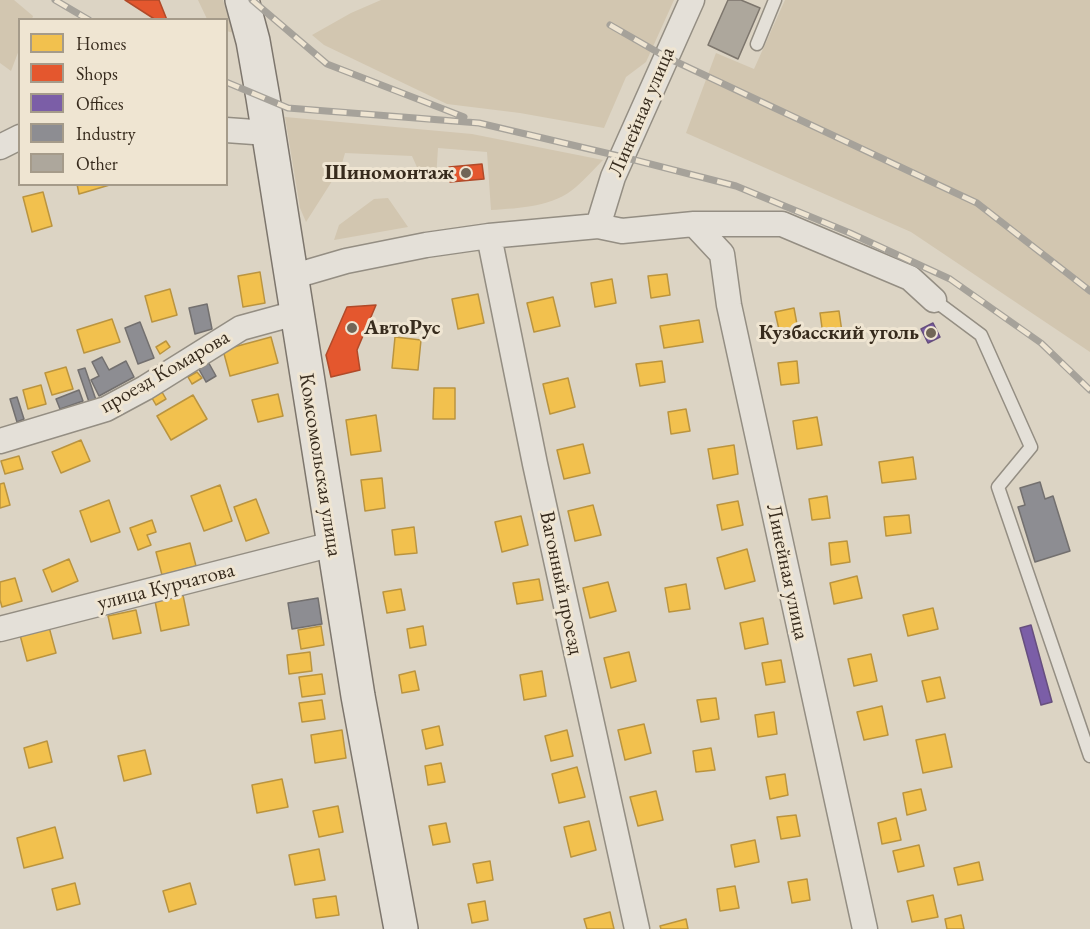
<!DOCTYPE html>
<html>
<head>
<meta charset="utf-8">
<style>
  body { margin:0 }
  #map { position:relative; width:1090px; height:929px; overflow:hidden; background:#dcd4c4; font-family:"EB Garamond",serif }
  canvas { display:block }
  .legend { position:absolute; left:18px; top:18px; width:210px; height:168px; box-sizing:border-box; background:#efe5d2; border:2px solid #a59b8a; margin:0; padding:8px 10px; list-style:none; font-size:18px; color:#372b1d }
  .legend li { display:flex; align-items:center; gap:12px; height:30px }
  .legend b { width:30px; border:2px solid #a59b8a }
</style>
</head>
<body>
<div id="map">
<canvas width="1090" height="929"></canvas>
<ul class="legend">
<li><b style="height:16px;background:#f2c14e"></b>Homes</li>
<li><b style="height:16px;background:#e4572e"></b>Shops</li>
<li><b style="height:16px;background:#7b5ea7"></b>Offices</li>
<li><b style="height:16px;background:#8d8d92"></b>Industry</li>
<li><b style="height:16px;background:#ada79c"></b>Other</li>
</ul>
</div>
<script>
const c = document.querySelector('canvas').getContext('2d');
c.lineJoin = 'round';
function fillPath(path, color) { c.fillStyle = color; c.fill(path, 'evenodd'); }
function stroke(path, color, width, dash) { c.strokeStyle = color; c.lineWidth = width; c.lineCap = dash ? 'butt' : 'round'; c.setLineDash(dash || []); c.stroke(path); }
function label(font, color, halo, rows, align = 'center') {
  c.font = font + ' "EB Garamond",serif'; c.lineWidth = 6; c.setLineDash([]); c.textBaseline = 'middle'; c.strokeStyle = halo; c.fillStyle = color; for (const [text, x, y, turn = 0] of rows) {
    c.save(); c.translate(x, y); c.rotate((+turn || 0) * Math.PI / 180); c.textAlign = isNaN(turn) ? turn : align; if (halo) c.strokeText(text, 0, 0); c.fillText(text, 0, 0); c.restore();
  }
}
const green = new Path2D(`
  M 0,0 L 14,0 L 33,16 L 32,19 L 20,20 L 19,50 L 11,71 L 0,63 Z
  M 198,0 L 223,0 L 233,33 L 227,31 L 226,20 L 207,19 Z
  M 381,0 L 674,0 L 646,62 L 626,77 L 604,128 L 520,113 L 447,104 L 324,45 L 312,35 L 351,13 Z
  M 785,0 L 1090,0 L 1090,352 L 911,232 L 686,133 L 716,53 L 754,69 Z
  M 285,117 L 472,134 L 603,160 C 594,169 585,179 576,187 C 553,207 521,208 491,210 L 487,152 L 438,148 L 436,179 L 420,174 L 412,156 L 345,153 L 341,167 L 306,222 L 300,208 Z
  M 388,198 L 408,227 L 334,240 L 339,225 L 374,199 Z`);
const homes = new Path2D(`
  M 77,184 L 113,184 L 79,194 Z
  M 43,192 L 52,226 L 32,232 L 23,197 Z
  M 260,272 L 265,303 L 243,307 L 238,276 Z
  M 667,274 L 670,295 L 651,298 L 648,276 Z
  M 612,279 L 616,303 L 595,307 L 591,283 Z
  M 170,289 L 177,315 L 152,322 L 145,296 Z
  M 478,294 L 484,323 L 458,329 L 452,299 Z
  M 553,297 L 560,326 L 534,332 L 527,303 Z
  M 794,308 L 798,330 L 780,334 L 775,312 Z
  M 839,311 L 842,332 L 823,335 L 820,313 Z
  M 112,319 L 120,342 L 84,353 L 77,330 Z
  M 699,320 L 703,342 L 664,348 L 660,326 Z
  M 271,337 L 278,363 L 230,376 L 223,350 Z
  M 395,337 L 421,340 L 418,370 L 392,368 Z
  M 166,341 L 170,347 L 160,354 L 156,347 Z
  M 662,361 L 665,382 L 640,386 L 636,364 Z
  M 797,361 L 799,383 L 781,385 L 778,363 Z
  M 66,367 L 73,389 L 52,395 L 45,373 Z
  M 197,372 L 202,378 L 192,384 L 188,377 Z
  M 568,378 L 575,407 L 550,414 L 543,384 Z
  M 41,385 L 46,404 L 28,409 L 23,390 Z
  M 434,388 L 455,388 L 455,419 L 433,419 Z
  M 162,392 L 166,399 L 156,405 L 152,398 Z
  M 278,394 L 283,416 L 258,422 L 252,400 Z
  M 193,395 L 207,419 L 171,440 L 157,416 Z
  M 686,409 L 690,431 L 671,434 L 668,412 Z
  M 376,415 L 381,451 L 351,455 L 346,420 Z
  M 817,417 L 822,445 L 797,449 L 793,421 Z
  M 81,440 L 90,461 L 61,473 L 52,452 Z
  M 583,444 L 590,473 L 564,479 L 557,450 Z
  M 734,445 L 738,474 L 713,479 L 708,449 Z
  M 19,456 L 23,469 L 5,474 L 1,461 Z
  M 913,457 L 916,479 L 882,483 L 879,462 Z
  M 382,478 L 385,508 L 365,511 L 361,480 Z
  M 4,483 L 10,505 L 0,508 L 0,484 Z
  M 220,485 L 232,521 L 204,531 L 191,496 Z
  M 827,496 L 830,518 L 812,520 L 809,499 Z
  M 256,499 L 269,533 L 246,541 L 234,507 Z
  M 109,500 L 120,532 L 91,542 L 80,511 Z
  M 738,501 L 743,525 L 722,530 L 717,505 Z
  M 593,505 L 601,535 L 575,541 L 568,511 Z
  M 909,515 L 911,533 L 886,536 L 884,517 Z
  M 521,516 L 528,545 L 502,552 L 495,522 Z
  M 152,520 L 156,532 L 147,535 L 151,545 L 138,550 L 130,528 Z
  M 414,527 L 417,553 L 395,555 L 392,530 Z
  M 847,541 L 850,562 L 831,565 L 829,543 Z
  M 190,543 L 196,566 L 162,575 L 156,552 Z
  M 747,549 L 755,581 L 725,589 L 717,558 Z
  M 69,559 L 78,581 L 52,592 L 43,570 Z
  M 857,576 L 862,598 L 834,604 L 830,583 Z
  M 15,578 L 22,601 L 2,607 L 0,600 L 0,582 Z
  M 539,579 L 543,600 L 517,604 L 513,583 Z
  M 608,582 L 616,611 L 590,618 L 583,588 Z
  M 686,584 L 690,609 L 669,612 L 665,588 Z
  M 401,589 L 405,610 L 387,613 L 383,592 Z
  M 183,595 L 189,625 L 161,631 L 155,601 Z
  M 933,608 L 938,629 L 908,636 L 903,615 Z
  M 136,610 L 141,633 L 113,639 L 108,616 Z
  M 763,618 L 768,644 L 745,649 L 740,623 Z
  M 321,626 L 324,645 L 301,649 L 298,630 Z
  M 423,626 L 426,645 L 410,648 L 407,629 Z
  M 49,627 L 56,653 L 27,661 L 20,635 Z
  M 310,652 L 312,671 L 289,674 L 287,655 Z
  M 629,652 L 636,681 L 611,688 L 604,658 Z
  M 871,654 L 877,681 L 854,686 L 848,659 Z
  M 781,660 L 785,682 L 766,685 L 762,663 Z
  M 415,671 L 419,690 L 402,693 L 399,675 Z
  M 542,671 L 546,696 L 524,700 L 520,675 Z
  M 322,674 L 325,694 L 302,697 L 299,677 Z
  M 940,677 L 945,698 L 927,702 L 922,681 Z
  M 716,698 L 719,719 L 701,722 L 697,700 Z
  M 322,700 L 325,719 L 302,722 L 299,703 Z
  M 882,706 L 888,735 L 864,740 L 857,712 Z
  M 774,712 L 777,734 L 758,737 L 755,715 Z
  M 644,724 L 651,753 L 625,760 L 618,730 Z
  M 439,726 L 443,745 L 426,749 L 422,730 Z
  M 342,730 L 346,758 L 315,763 L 311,735 Z
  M 567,730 L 573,756 L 551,761 L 545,736 Z
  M 945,734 L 952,767 L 923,773 L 916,740 Z
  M 47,741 L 52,762 L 29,768 L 24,748 Z
  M 711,748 L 715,770 L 696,772 L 693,751 Z
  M 145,750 L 151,774 L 124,781 L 118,756 Z
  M 441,763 L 445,782 L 428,785 L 425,766 Z
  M 577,767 L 585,797 L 559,803 L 552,774 Z
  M 785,774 L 788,795 L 770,799 L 766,777 Z
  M 282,779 L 288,807 L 257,813 L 252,785 Z
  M 921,789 L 926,810 L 907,815 L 903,793 Z
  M 656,791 L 663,820 L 638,826 L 630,797 Z
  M 338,806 L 343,832 L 319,837 L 313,811 Z
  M 796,815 L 800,836 L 781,839 L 777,817 Z
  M 896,818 L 901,840 L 882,844 L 878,823 Z
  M 589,821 L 596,850 L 571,857 L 564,827 Z
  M 446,823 L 450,842 L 433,845 L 429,826 Z
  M 55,827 L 63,858 L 24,868 L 17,838 Z
  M 755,840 L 759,862 L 735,867 L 731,845 Z
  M 919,845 L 924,866 L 898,872 L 893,851 Z
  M 319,849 L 325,880 L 295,885 L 289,855 Z
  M 490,861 L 493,880 L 477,883 L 473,864 Z
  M 979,862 L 983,880 L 958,885 L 954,868 Z
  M 807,879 L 810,900 L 792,903 L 788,882 Z
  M 75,883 L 80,904 L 57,910 L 52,889 Z
  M 190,883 L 196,904 L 169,912 L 163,891 Z
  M 735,886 L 739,908 L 720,911 L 717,889 Z
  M 933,895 L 938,917 L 912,922 L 907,901 Z
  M 336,896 L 339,915 L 316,918 L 313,899 Z
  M 485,901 L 488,920 L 472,923 L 468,904 Z
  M 610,912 L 614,929 L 587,929 L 584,919 Z
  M 961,915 L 964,929 L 947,929 L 945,919 Z
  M 686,919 L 688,929 L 661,929 L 660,926 Z`);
const shops = new Path2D(`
  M 125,0 L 159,0 L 167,20 L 156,20 Z
  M 482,164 L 484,179 L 450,182 L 449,167 Z
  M 376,305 L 357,350 L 360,370 L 331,377 L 326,355 L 347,307 Z`);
const offices = new Path2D(`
  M 933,323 L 940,337 L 928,343 L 921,329 Z
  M 1031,625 L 1052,702 L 1041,705 L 1020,628 Z`);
const industry = new Path2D(`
  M 207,304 L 212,329 L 195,334 L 189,308 Z
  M 140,322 L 154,358 L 138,364 L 125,328 Z
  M 102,357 L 109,370 L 126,361 L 134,377 L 99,396 L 91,380 L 99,376 L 92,362 Z
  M 206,358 L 216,376 L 206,382 L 196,364 Z
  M 85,368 L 96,400 L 89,402 L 78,370 Z
  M 79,390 L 83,401 L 60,409 L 56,399 Z
  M 17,397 L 24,419 L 17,422 L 10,399 Z
  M 1040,482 L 1045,499 L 1053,496 L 1070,551 L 1035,562 L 1018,507 L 1025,505 L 1020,488 Z
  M 318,598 L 322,624 L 292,629 L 288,603 Z`);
const building = new Path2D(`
  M 728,0 L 741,0 L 760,8 L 738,59 L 708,45 Z`);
const lane = new Path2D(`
  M 757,44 L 775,0
  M 934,300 L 981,335 L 1031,447 L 998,487 L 1090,756`);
const street = new Path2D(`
  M 226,130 L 268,133
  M 0,147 L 20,137
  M 694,224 L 722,254 L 729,305 L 865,929
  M 598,226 L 613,177 L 692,0
  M 489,236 L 535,464 L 637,929
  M 291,277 L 346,261 L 426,245 L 489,236 L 598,226 L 622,231 L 694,224 L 782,224 L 910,278 L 934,300
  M 0,441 L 106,409 L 145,388 L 241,328 L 296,313
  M 0,629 L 333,544`);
const secondary = new Path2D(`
  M 242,0 L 253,41 L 263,98 L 358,696 L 401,929`);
const rail = new Path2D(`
  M 55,0 L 89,20
  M 252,0 L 327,64 L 464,117
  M 610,25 L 666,57 L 977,203 L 1090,291
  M 226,82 L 288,108 L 479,123 L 623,157 L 736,186 L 850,233 L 950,279 L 1041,343 L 1090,390`);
const markers = [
  [466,173,6,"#716657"],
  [352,328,6,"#716657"],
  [931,333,6,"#716657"]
];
const streetNames = [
  ["Линейная улица",642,112,-67],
  ["проезд Комарова",165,372,-30],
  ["Комсомольская улица",320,465,81],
  ["Линейная улица",787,572,78],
  ["Вагонный проезд",561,583,78],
  ["улица Курчатова",166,587,-14]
];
const poiNames = [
  ["Шиномонтаж",454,173],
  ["АвтоРус",364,328,"left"],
  ["Кузбасский уголь",919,333]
];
fillPath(green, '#d2c6b0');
fillPath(homes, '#f2c14e');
stroke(homes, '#ba943f', 1.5);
fillPath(shops, '#e4572e');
stroke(shops, '#b04a29', 1.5);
fillPath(offices, '#7b5ea7');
stroke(offices, '#674f7e', 1.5);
fillPath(industry, '#8d8d92');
stroke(industry, '#73706f', 1.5);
fillPath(building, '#ada79c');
stroke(building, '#7d766d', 1.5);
stroke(lane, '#948e83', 15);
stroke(street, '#948e83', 27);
stroke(secondary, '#7d766d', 36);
stroke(lane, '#e4e0d8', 12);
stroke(street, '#e4e0d8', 24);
stroke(secondary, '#e4e0d8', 33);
stroke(rail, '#a6a29a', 7);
stroke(rail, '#efe5d2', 4.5, [14]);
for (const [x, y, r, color] of markers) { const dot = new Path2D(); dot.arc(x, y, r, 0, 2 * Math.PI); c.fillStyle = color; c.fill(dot); stroke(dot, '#efe5d2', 2); }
label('21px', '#372b1d', '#efe5d2', streetNames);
label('bold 21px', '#372b1d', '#efe5d2', poiNames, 'right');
</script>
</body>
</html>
